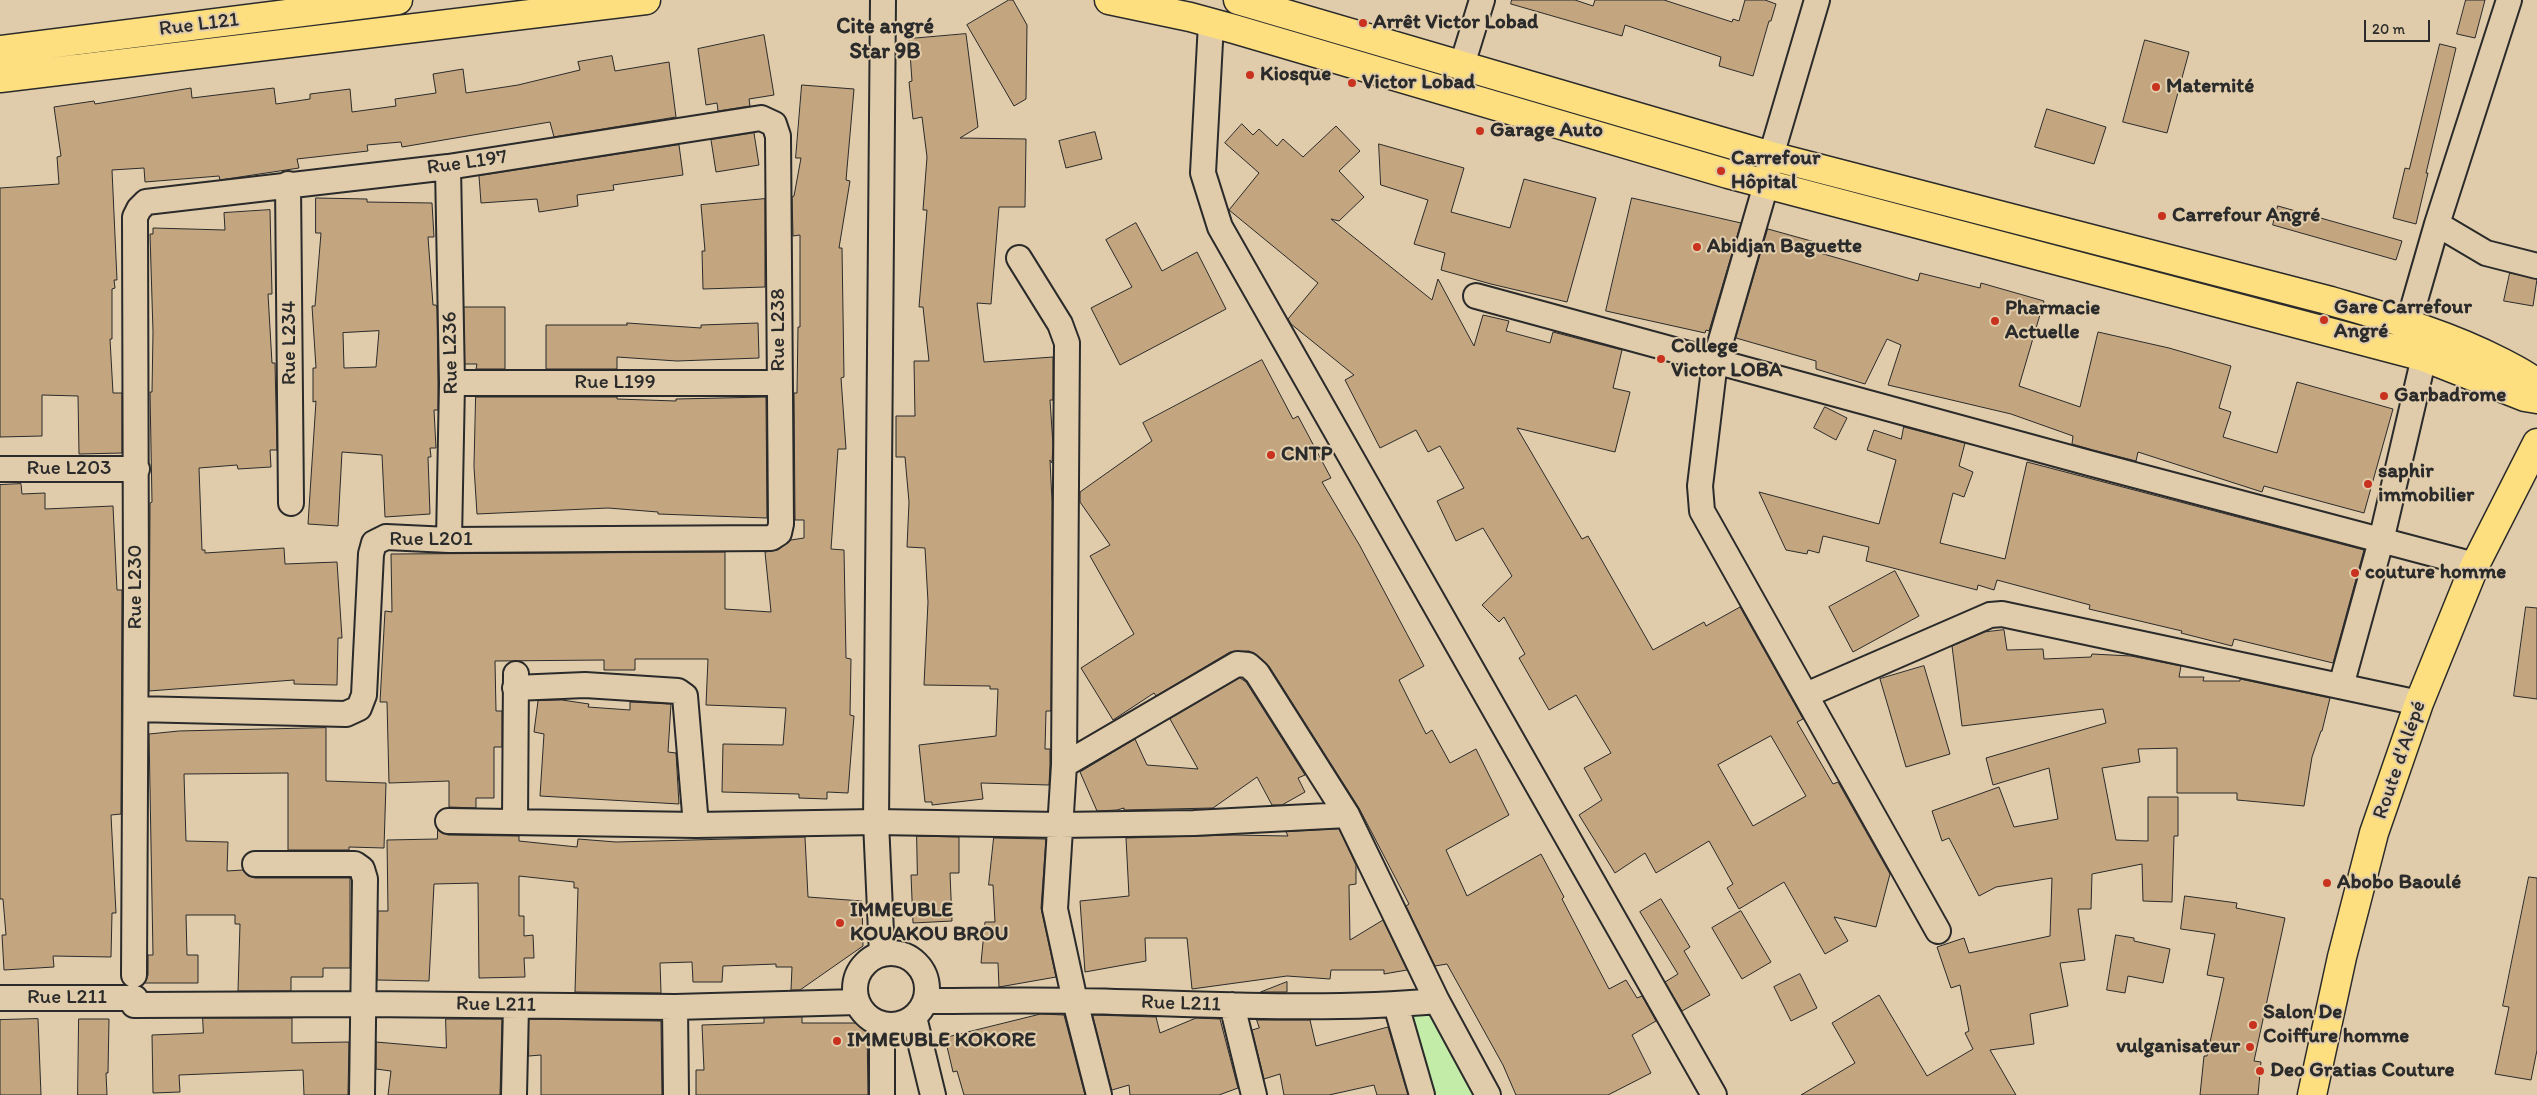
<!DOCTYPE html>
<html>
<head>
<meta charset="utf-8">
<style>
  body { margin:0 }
  #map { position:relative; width:2537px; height:1095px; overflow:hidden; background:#e0ccaa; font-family:Itim,sans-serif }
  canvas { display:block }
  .scale { position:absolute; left:2364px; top:20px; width:66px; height:22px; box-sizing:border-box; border:2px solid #2b2b2b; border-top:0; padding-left:6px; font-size:15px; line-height:18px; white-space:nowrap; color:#2b2b2b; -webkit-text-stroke:4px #e0ccaa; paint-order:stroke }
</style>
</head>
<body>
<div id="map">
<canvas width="2537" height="1095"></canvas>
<div class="scale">20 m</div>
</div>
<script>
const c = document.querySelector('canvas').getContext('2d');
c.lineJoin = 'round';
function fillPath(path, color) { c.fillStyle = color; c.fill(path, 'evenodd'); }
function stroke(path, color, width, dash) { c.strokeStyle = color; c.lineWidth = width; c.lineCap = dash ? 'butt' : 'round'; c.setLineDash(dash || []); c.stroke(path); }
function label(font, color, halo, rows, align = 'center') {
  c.font = font + ' Itim,sans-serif'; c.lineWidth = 4; c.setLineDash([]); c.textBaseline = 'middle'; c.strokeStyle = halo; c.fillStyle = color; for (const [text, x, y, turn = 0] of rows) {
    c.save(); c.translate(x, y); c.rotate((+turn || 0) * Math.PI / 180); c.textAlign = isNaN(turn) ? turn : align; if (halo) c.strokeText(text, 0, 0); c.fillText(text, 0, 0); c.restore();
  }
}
const green = new Path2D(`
  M 1435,1011 L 1482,1095 L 1433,1095 L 1405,1013 Z`);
const building = new Path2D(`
  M 1009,0 L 1013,0 L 1027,25 L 1026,99 L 1014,106 L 967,25 Z
  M 1512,0 L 1575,0 L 1593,6 L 1595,0 L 1664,0 L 1732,22 L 1733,19 L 1739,21 L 1745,0 L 1765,0 L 1776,4 L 1771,21 L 1769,21 L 1753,76 L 1719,66 L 1721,57 L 1625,25 L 1622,36 L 1511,4 Z
  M 2466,0 L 2485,0 L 2475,38 L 2457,34 Z
  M 966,34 L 978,127 L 960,138 L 1026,139 L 1025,207 L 999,207 L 991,304 L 977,303 L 984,362 L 1053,357 L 1053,400 L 1050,400 L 1053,445 L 1052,463 L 1050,460 L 1052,501 L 1051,711 L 1046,711 L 1045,749 L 1050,749 L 1050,765 L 1049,785 L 981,783 L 983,799 L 932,805 L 932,802 L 925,802 L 919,745 L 996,736 L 998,689 L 990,689 L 990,686 L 924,685 L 928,602 L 925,548 L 907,547 L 909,502 L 905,457 L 896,457 L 896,416 L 915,416 L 914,361 L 929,361 L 923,307 L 919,307 L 927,210 L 923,210 L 927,157 L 922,117 L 913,119 L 909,82 L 912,81 L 909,39 Z
  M 764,35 L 774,95 L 749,99 L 750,106 L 718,111 L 717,103 L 706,105 L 698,49 Z
  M 2145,40 L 2189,52 L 2167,133 L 2123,122 Z
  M 2440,44 L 2456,48 L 2426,173 L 2428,173 L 2416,224 L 2393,218 L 2405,168 L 2409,169 Z
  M 612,56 L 615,71 L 669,62 L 676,117 L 554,137 L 550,122 L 402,147 L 401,142 L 367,145 L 368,151 L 297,159 L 299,168 L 220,180 L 219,176 L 145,182 L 144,168 L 112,170 L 117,280 L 114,280 L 115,288 L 112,289 L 112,339 L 110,339 L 113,393 L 122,393 L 122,453 L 79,454 L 78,396 L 42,395 L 42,436 L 0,437 L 0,188 L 59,184 L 57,157 L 61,156 L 54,107 L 94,101 L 95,104 L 191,88 L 192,98 L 274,88 L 276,104 L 310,99 L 310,94 L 350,89 L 352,112 L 396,106 L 395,99 L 436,93 L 433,74 L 463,69 L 466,93 L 518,85 L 580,70 L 578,62 Z
  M 802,85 L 854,89 L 846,180 L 850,181 L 839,248 L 842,248 L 844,377 L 841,378 L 846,449 L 838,449 L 831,549 L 844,550 L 846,658 L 851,659 L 850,715 L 854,716 L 848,793 L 827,792 L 827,799 L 799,798 L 799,794 L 722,792 L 723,744 L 783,745 L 786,708 L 706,705 L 708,659 L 635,659 L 635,670 L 604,670 L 604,660 L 495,661 L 496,711 L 502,711 L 502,747 L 494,747 L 494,798 L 476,798 L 476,808 L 449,807 L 449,781 L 389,783 L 387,702 L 380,702 L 385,611 L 392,612 L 391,554 L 725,552 L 725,609 L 771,612 L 765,552 L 778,550 L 791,540 L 804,538 L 804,520 L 795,520 L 794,393 L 797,393 L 798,327 L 800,327 L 800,235 L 793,236 L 792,197 L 794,196 L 801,158 L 796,158 Z
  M 2047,109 L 2106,127 L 2094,164 L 2035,147 Z
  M 1242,124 L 1253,135 L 1259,129 L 1277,146 L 1283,139 L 1303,157 L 1336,126 L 1360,151 L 1339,171 L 1364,197 L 1339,221 L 1331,219 L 1432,300 L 1438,279 L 1474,346 L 1483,315 L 1509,321 L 1506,331 L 1550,343 L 1553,332 L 1622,350 L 1613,388 L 1630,392 L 1615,452 L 1517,428 L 1582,539 L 1588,536 L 1653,650 L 1704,622 L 1706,626 L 1740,607 L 1803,719 L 1797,722 L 1833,784 L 1838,782 L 1890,874 L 1876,927 L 1834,917 L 1848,941 L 1825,954 L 1784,882 L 1739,909 L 1727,888 L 1733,884 L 1709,841 L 1656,873 L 1645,853 L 1615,873 L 1579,815 L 1602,800 L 1584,768 L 1611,753 L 1576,695 L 1549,710 L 1519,658 L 1525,654 L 1504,617 L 1499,622 L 1482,605 L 1512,576 L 1483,528 L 1456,541 L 1437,501 L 1464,488 L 1440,446 L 1428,452 L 1416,430 L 1380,448 L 1345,380 L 1354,375 L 1291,324 L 1288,319 L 1318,283 L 1229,210 L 1259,173 L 1225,143 ZM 1771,736 L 1806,796 L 1753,826 L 1718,765 Z
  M 1095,132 L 1102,159 L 1066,168 L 1059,141 Z
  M 754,133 L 759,165 L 716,172 L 711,140 Z
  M 1379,144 L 1464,168 L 1451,212 L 1510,228 L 1524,179 L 1596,198 L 1567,302 L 1491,284 L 1441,270 L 1445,253 L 1414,244 L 1428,200 L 1381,185 Z
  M 679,145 L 683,175 L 613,185 L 614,190 L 577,195 L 578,206 L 539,212 L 537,199 L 481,203 L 479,176 Z
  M 316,198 L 367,199 L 367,202 L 432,203 L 434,237 L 428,237 L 433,305 L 436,305 L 437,308 L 438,383 L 438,410 L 434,410 L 436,448 L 430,448 L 431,457 L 428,457 L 430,514 L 385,517 L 382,455 L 342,452 L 338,526 L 308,524 L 316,401 L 313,402 L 313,368 L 316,368 L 312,306 L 315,306 L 321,233 L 316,233 ZM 379,331 L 376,367 L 344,368 L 343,333 Z
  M 1632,198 L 1741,223 L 1709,331 L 1706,330 L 1705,333 L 1606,311 Z
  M 765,199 L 765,287 L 703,289 L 702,251 L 705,251 L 701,205 Z
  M 2278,206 L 2402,241 L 2396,260 L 2273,225 Z
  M 270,210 L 272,294 L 268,294 L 272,363 L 275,363 L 277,450 L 270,450 L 271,467 L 238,469 L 237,465 L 199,468 L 202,550 L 205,550 L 205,553 L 284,548 L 285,564 L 337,562 L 342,638 L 338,638 L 337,685 L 294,684 L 294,680 L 149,691 L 150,503 L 152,502 L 150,392 L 152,392 L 153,332 L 150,234 L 153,234 L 153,228 L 225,230 L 224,213 Z
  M 1136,223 L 1162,271 L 1197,252 L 1226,309 L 1120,365 L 1091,308 L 1132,287 L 1106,240 Z
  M 1768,229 L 1822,244 L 1820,253 L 1918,281 L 1920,273 L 1980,288 L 1981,283 L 2044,301 L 2019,386 L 2080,407 L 2098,332 L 2169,348 L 2231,366 L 2219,408 L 2231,412 L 2223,437 L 2277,453 L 2297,382 L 2393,409 L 2364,513 L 2264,486 L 2262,492 L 2138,452 L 2136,461 L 2093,450 L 2072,444 L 2073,436 L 2011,414 L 1888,385 L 1901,345 L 1887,339 L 1865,384 L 1816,369 L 1816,361 L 1736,338 Z
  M 2510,273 L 2537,279 L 2533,306 L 2504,301 Z
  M 464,307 L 505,307 L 505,369 L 476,369 L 477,364 L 465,364 Z
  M 627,323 L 701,328 L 701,325 L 758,323 L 759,358 L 677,361 L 617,357 L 617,369 L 546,369 L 546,325 L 627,325 Z
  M 1262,360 L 1293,419 L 1298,416 L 1331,478 L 1322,482 L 1360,546 L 1424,666 L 1399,680 L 1426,734 L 1432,730 L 1450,763 L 1476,749 L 1509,815 L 1446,850 L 1467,896 L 1541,854 L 1564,897 L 1562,899 L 1609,989 L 1626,980 L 1637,998 L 1642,996 L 1656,1021 L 1632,1035 L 1651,1073 L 1608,1095 L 1516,1095 L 1503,1065 L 1447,964 L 1435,966 L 1406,906 L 1409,904 L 1359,808 L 1269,666 L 1257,655 L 1249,651 L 1230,652 L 1156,696 L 1154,693 L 1113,720 L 1081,668 L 1134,634 L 1090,556 L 1110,545 L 1080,502 L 1080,492 L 1152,441 L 1143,423 Z
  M 476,397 L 617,397 L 617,399 L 676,401 L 676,399 L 766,397 L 767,518 L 658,514 L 658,512 L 608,508 L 477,514 L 474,467 Z
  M 1825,407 L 1847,418 L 1836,440 L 1814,428 Z
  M 1904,427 L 1965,443 L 1959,466 L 1973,472 L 1964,497 L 1953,493 L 1940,543 L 2005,559 L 2027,462 L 2364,550 L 2333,663 L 2234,639 L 2232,646 L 2181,633 L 2182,631 L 2089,609 L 2090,605 L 1997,580 L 1994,590 L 1978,585 L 1977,590 L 1866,561 L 1869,547 L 1823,536 L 1819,553 L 1808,550 L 1807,554 L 1786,550 L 1759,492 L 1879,524 L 1896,460 L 1867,450 L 1874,430 L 1901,439 Z
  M 21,484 L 22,494 L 45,493 L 45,509 L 113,506 L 117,590 L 122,590 L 121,814 L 111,815 L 116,913 L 112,913 L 111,957 L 53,956 L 54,967 L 4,970 L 2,935 L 6,935 L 3,899 L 0,899 L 0,485 Z
  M 1895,571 L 1919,616 L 1853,652 L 1829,607 Z
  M 2526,607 L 2537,608 L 2537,699 L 2514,696 Z
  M 2004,630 L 2007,650 L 2043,649 L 2044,659 L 2091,657 L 2092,654 L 2131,656 L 2181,666 L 2179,677 L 2204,677 L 2203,681 L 2240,681 L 2240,679 L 2330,698 L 2322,731 L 2321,731 L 2312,757 L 2304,806 L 2237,800 L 2237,793 L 2177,793 L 2177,748 L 2138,749 L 2140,762 L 2102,768 L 2116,840 L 2148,841 L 2148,797 L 2178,797 L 2178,836 L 2174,836 L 2172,902 L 2143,901 L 2142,864 L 2092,874 L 2091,909 L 2078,909 L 2085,960 L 2060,963 L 2068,1006 L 2030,1014 L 2034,1044 L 1990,1050 L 2016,1095 L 1801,1095 L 1855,1063 L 1832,1023 L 1879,995 L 1927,1076 L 1973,1049 L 1965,1033 L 1969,1031 L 1960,985 L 1951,988 L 1937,947 L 1964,938 L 1969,953 L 2050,936 L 2052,878 L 1996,887 L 1979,896 L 1949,838 L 1942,841 L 1932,811 L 1999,787 L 2014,827 L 2058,819 L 2049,768 L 1993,785 L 1986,758 L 2106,723 L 2103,709 L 1962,726 L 1952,646 L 1985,632 Z
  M 1924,666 L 1950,754 L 1906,767 L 1880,679 Z
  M 1240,678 L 1246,682 L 1305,775 L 1298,778 L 1305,792 L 1282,805 L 1272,805 L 1257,777 L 1213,808 L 1124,810 L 1124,808 L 1117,810 L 1097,811 L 1080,772 L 1135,739 L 1147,765 L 1198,769 L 1170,719 Z
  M 562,700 L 589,704 L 588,707 L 630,710 L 630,702 L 671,704 L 668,752 L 676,753 L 679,804 L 540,796 L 544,734 L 534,732 L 538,701 Z
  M 326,728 L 326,781 L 386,783 L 384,848 L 349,847 L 349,850 L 288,850 L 288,773 L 184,774 L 186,841 L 228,842 L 227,871 L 243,870 L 248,876 L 255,878 L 350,878 L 350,968 L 323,968 L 323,977 L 291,977 L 291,991 L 238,991 L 240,924 L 235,924 L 235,915 L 186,915 L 187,955 L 198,955 L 198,983 L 145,983 L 148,975 L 148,955 L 153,955 L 149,734 L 179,731 Z
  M 1339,829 L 1356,865 L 1356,884 L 1349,885 L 1350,940 L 1383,920 L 1407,970 L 1384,974 L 1384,970 L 1331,970 L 1330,979 L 1287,976 L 1192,989 L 1187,938 L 1145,938 L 1146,961 L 1085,972 L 1080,901 L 1129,896 L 1126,838 L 1233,835 L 1288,836 L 1286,832 Z
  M 438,830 L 448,835 L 519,836 L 519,841 L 577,847 L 578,839 L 616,842 L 805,837 L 808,897 L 862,901 L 863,946 L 800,990 L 791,990 L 792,967 L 776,967 L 776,964 L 723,966 L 722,982 L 693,982 L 692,962 L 660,963 L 661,993 L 575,992 L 578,888 L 574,888 L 574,882 L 519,876 L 519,916 L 524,916 L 524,936 L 533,935 L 534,958 L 524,958 L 525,977 L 479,978 L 478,883 L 434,884 L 429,981 L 377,980 L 378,911 L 388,911 L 387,840 L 437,839 Z
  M 917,836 L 959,837 L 959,873 L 950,873 L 952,921 L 913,923 L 911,875 L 917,875 Z
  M 994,838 L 1046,839 L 1041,908 L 1056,977 L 999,987 L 998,963 L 981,963 L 985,922 L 995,922 L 993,885 L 989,885 Z
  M 2529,877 L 2537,878 L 2537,1050 L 2531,1080 L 2495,1074 L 2509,1007 L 2503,1006 Z
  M 2185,896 L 2237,903 L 2236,908 L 2285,918 L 2254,1061 L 2261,1062 L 2258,1095 L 2200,1095 L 2204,1056 L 2207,1056 L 2224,978 L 2207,975 L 2215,934 L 2181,929 Z
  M 1661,899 L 1690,947 L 1684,951 L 1710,995 L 1682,1011 L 1665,982 L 1678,974 L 1640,912 Z
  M 1741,911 L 1771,962 L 1742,979 L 1712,928 Z
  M 2116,935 L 2134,938 L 2134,941 L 2170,949 L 2163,983 L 2128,976 L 2125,993 L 2107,990 Z
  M 1800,974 L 1817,1008 L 1791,1021 L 1774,987 Z
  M 1287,982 L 1287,992 L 1261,992 Z
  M 1041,1014 L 1064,1015 L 1085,1095 L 964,1095 L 957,1071 L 953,1072 L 945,1038 Z
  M 1093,1015 L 1156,1017 L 1160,1033 L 1196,1018 L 1220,1019 L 1238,1088 L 1219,1095 L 1130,1095 L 1129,1085 L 1112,1090 Z
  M 802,1017 L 802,1023 L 867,1023 L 868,1095 L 696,1095 L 696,1070 L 704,1070 L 702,1025 L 764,1023 L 764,1018 Z
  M 203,1018 L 292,1018 L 292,1043 L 349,1042 L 348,1095 L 304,1095 L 303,1070 L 179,1075 L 180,1092 L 153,1093 L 152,1035 L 203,1033 Z
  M 38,1019 L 41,1095 L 0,1095 L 0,1020 Z
  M 79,1019 L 109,1019 L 108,1073 L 106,1073 L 107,1095 L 78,1095 Z
  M 446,1019 L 502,1019 L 500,1095 L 388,1095 L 391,1071 L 376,1069 L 376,1042 L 446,1048 Z
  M 529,1019 L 661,1021 L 662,1095 L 541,1095 L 541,1055 L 529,1056 Z
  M 1257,1020 L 1310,1020 L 1316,1046 L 1388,1027 L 1408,1095 L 1377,1095 L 1374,1085 L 1329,1095 L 1284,1095 L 1280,1074 L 1264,1079 L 1252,1030 L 1259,1028 Z`);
const minor = new Path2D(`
  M 1817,0 L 1771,156 L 1763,195 L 1715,361 L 1700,486 L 1702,511 L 1938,931
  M 1211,23 L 1203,173 L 1220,227 L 1714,1095
  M 1462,65 L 1482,0
  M 448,167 L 452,383 L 449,540
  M 288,184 L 291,503
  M 2437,224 L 2486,253 L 2537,266
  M 1019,258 L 1060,324 L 1067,343 L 1064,765 L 1055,909 L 1075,1001 L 1099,1095
  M 1476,296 L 2089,463 L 2475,565
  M 2403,342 L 2437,224 L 2509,0
  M 452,383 L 779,383
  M 0,469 L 137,469
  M 2341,686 L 2381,541 L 2424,357
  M 515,688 L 585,685 L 678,691 L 685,696 L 696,825
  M 1806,695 L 1990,615 L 2002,614 L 2419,703
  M 1064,765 L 1237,664 L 1248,665 L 1257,673 L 1347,815 L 1437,1001 L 1488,1095
  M 448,821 L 696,825 L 876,822 L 1060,825 L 1194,823 L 1347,815
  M 515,822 L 516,674
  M 255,864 L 355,864 L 362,869 L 365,879 L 362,1095
  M855 989a36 36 0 1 1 72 0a36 36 0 1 1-72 0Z
  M 882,954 L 876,822 L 883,0
  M 134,975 C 136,722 137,470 135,217 L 139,209 L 146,202 L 448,167 L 761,118 L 774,124 L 778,136 L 781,524 L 779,533 L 771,538 L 449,540 L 386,537 L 374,543 L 371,554 L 364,695 L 359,708 L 346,714 L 136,709
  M 0,998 L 135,998
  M 925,1001 C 975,1001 1026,1000 1077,1001 C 1196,1003 1318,1012 1437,1001
  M 134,1005 L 364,1004 L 675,1007 L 857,1002
  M 1232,1005 L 1254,1095
  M 1396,1005 L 1422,1095
  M 675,1007 L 676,1095
  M 914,1017 L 933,1095
  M 514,1095 L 516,1006
  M 882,1095 L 882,1024`);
const major = new Path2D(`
  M 1109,0 L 1190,17 L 1234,29 L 1728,174 L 2424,357 L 2525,397 L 2537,399
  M 1238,0 L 1771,156 L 2331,301 C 2389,318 2447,334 2501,362 C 2514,369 2526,374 2537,384
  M 0,50 L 398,0
  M 0,78 L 646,0
  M 2312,1095 L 2342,957 L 2374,833 L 2419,703 L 2475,565 L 2537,443`);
const markers = [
  [1363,23,5,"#c8321e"],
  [1250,75,5,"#c8321e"],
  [1352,83,5,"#c8321e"],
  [2156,87,5,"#c8321e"],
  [1480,131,5,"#c8321e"],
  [1721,171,5,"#c8321e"],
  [2162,216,5,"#c8321e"],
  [1697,247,5,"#c8321e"],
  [2324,320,5,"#c8321e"],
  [1995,321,5,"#c8321e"],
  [1661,359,5,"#c8321e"],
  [2384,396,5,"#c8321e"],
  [1271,455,5,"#c8321e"],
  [2368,484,5,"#c8321e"],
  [2355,573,5,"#c8321e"],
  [2327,883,5,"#c8321e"],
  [840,923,5,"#c8321e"],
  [2253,1025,5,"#c8321e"],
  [837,1041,5,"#c8321e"],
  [2250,1047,5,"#c8321e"],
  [2260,1071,5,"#c8321e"]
];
const poiNames = [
  ["Arrêt Victor Lobad",1373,23],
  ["Kiosque",1260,75],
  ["Victor Lobad",1362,83],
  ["Maternité",2166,87],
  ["Garage Auto",1490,131],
  ["Carrefour",1731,159],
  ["Hôpital",1731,183],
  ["Carrefour Angré",2172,216],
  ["Abidjan Baguette",1707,247],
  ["Gare Carrefour",2334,308],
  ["Angré",2334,332],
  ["Pharmacie",2005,309],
  ["Actuelle",2005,333],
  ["College",1671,347],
  ["Victor LOBA",1671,371],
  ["Garbadrome",2394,396],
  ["CNTP",1281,455],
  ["saphir",2378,472],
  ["immobilier",2378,496],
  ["couture homme",2365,573],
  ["Abobo Baoulé",2337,883],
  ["IMMEUBLE",850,911],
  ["KOUAKOU BROU",850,935],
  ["Salon De",2263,1013],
  ["Coiffure homme",2263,1037],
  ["IMMEUBLE KOKORE",847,1041],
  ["vulganisateur",2240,1047,"right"],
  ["Deo Gratias Couture",2270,1071]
];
const streetNames = [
  ["Rue L121",199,25,-7],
  ["Rue L197",467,163,-8],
  ["Rue L238",779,330,-90],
  ["Rue L234",290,343,-90],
  ["Rue L236",451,353,-91],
  ["Rue L199",615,383],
  ["Rue L203",69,469],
  ["Rue L201",431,540],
  ["Rue L230",136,587,-90],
  ["Route d'Alépé",2400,760,-71],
  ["Rue L211",67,998],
  ["Rue L211",1181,1004,2],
  ["Rue L211",496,1005,1]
];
const neighbourhoodNames = [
  ["Cite angré",885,27],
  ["Star 9B",885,52]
];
fillPath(green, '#c2eca8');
fillPath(building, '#c3a57f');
stroke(building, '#2b2b2b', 1);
stroke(minor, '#2b2b2b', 28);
stroke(major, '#2b2b2b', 31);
stroke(minor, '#e0ccaa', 24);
stroke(major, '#fddf80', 28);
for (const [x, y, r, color] of markers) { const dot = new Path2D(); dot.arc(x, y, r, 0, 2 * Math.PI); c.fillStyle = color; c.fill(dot); stroke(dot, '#e0ccaa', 2); }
label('bold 21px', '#2b2b2b', '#e0ccaa', poiNames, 'left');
label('21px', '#2b2b2b', '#e0ccaa', streetNames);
label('bold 22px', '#2b2b2b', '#e0ccaa', neighbourhoodNames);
</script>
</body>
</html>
